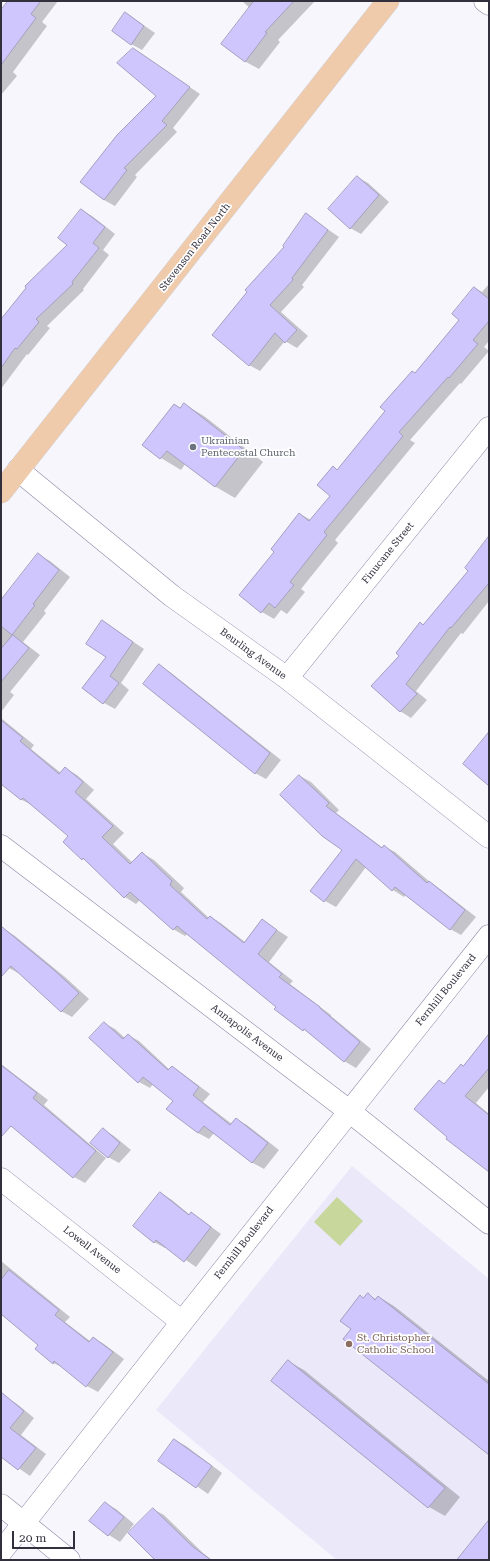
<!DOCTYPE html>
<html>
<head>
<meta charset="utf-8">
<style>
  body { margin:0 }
  #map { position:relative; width:490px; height:1561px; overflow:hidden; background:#f7f6fd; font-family:"Roboto Serif",serif }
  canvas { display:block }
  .frame { position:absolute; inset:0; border:2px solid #32303d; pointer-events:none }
  .scale { position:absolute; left:12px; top:1531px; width:63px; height:18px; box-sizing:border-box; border:2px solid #32303d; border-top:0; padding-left:5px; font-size:12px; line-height:14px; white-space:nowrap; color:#32303d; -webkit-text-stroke:3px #fff; paint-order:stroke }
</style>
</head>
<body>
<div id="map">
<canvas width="490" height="1561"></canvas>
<div class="frame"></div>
<div class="scale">20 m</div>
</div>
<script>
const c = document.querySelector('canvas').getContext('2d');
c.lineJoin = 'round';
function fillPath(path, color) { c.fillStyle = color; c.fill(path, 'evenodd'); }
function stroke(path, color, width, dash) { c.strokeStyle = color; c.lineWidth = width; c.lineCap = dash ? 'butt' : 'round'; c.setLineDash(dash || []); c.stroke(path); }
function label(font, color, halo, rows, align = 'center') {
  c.font = font + ' "Roboto Serif",serif'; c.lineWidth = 3.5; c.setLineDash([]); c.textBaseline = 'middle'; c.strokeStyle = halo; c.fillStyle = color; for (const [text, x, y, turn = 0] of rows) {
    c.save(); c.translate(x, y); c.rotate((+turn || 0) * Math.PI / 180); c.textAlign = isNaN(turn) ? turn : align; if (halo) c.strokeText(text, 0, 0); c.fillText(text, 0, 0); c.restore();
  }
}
const built = new Path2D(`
  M 352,1166 L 489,1279 L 489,1560 L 337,1560 L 156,1410 Z`);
const green = new Path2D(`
  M 337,1197 L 363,1221 L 340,1246 L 314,1222 Z`);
const shadow = new Path2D(`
  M 9,1 L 58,1 L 42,22 L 47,26 L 13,72 L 17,76 L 1,95 L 1,11 Z
  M 242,1 L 315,1 L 278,40 L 280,42 L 259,69 L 246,62 L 223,44 L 250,8 Z
  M 126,13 L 155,33 L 142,50 L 131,44 Z
  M 133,49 L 200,94 L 173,128 L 177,132 L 135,175 L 137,177 L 115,206 L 104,200 L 82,182 L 158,96 Z
  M 357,177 L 368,183 L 389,202 L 361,234 L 350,228 Z
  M 81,210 L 92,216 L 115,234 L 103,250 L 109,255 L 83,289 L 84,290 L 47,326 L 50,328 L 28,355 L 27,354 L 1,389 L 1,320 L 69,245 Z
  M 307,215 L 339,237 L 302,285 L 304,287 L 281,312 L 308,336 L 297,348 L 285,341 L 260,371 L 249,365 L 285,246 Z
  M 489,284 L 489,341 L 484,347 L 489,351 L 461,384 L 460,383 L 410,440 L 415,443 L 335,540 L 338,543 L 301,589 L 305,592 L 287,614 L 281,610 L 274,619 L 262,612 L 240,595 L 275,551 L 300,514 L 311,520 L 331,496 L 333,467 L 338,470 L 460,319 L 475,288 L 482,292 Z
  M 184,404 L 204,416 L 263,462 L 235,498 L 216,487 L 186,463 L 181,470 L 161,458 L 143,445 Z
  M 489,538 L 489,601 L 463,634 L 461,633 L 416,691 L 427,700 L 411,718 L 400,711 L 400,655 L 421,623 L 424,625 L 470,570 Z
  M 39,555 L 50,561 L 70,577 L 44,611 L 46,613 L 23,642 L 40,655 L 10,692 L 14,695 L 1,712 L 1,601 Z
  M 113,628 L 144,649 L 121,683 L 129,690 L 115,709 L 104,703 L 107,656 Z
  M 159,666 L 170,672 L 281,760 L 266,779 L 255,773 Z
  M 1,718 L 34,745 L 31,749 L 61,773 L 65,768 L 77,775 L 94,790 L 86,799 L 124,833 L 113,844 L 133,863 L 142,853 L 154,860 L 184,888 L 181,892 L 209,918 L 211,917 L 222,924 L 245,942 L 262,920 L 288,937 L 269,962 L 293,981 L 290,984 L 331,1015 L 331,1016 L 371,1049 L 356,1068 L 344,1061 L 313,1036 L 275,1009 L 277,1006 L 188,933 L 185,936 L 173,929 L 140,900 L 136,904 L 125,897 L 89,862 L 83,859 L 64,842 L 69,836 L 34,806 L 22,800 L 1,783 Z
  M 300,776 L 311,782 L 339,810 L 336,813 L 383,848 L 384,846 L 395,852 L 430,882 L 440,889 L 476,917 L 461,935 L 450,929 L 406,894 L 404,897 L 393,890 L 366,867 L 336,907 L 325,901 L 343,850 Z
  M 4,929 L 15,936 L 65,977 L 89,999 L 72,1017 L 61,1011 L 21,973 L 20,974 L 9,968 L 1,961 L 1,933 Z
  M 104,1023 L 115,1029 L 125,1038 L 128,1035 L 139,1041 L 170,1070 L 172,1067 L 183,1074 L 210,1094 L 203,1102 L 232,1124 L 236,1119 L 247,1125 L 279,1150 L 264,1169 L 253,1163 L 214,1133 L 209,1139 L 198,1133 L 174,1100 L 153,1084 L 150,1088 L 139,1082 Z
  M 489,1035 L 489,1087 L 476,1103 L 489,1114 L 489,1171 L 439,1081 L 445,1084 L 464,1066 Z
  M 1,1064 L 48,1100 L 44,1105 L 106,1158 L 85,1183 L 74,1177 L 21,1133 L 1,1119 Z
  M 103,1129 L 114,1136 L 131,1150 L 119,1163 L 108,1157 Z
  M 161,1193 L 172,1200 L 190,1215 L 191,1213 L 202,1220 L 221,1234 L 196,1267 L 167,1247 L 165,1248 L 154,1242 Z
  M 1,1261 L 70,1317 L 65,1322 L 90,1341 L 93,1338 L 104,1344 L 124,1359 L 98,1392 L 87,1386 L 65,1368 L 53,1363 L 39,1345 L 1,1314 Z
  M 368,1294 L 377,1300 L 379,1297 L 394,1306 L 489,1381 L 489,1453 L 352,1329 L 364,1299 Z
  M 288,1361 L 304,1370 L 460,1497 L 445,1516 L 429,1507 L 272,1381 Z
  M 6,1397 L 17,1404 L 34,1418 L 21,1435 L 46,1454 L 30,1476 L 1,1456 L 1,1404 Z
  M 175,1440 L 186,1446 L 222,1473 L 208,1494 L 160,1460 Z
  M 105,1503 L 116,1509 L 134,1524 L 120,1542 L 109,1535 L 91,1521 Z
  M 153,1509 L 164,1515 L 203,1553 L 212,1560 L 157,1560 Z`);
const building = new Path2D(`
  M 8,1 L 41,1 L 31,14 L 36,18 L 1,65 L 1,10 Z
  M 254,1 L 294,1 L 265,32 L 267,33 L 245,62 L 221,44 Z
  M 125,12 L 144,26 L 131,45 L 112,31 Z
  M 133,48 L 190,87 L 162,121 L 167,125 L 124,168 L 127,170 L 104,200 L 80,182 L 117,135 L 156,96 L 117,63 Z
  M 357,176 L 379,195 L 350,229 L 328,209 Z
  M 81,209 L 105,227 L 93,243 L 99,248 L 72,282 L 73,284 L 36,319 L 39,322 L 17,349 L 15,348 L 1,368 L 1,319 L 26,288 L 25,286 L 67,245 L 58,238 Z
  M 306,213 L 328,230 L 292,278 L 293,280 L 270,305 L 297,330 L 285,343 L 275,333 L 249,366 L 212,335 L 247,292 L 245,290 L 284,247 L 283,246 Z
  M 474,287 L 489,299 L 489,321 L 473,340 L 478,344 L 449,378 L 448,377 L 399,432 L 403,436 L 324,532 L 327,535 L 290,582 L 294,585 L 275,608 L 269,603 L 261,613 L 239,595 L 274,552 L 271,549 L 299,513 L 309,521 L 330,496 L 317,485 L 333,466 L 337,470 L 385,411 L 380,407 L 412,371 L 415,373 L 459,320 L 452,314 Z
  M 184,403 L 244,450 L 215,487 L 167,451 L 160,459 L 142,445 L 174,404 L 180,408 Z
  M 489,536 L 489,583 L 451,628 L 450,627 L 406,684 L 417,694 L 400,712 L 371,686 L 399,656 L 396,653 L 420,622 L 423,625 L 468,571 L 465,568 Z
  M 38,553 L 59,570 L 33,604 L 35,605 L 12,635 L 1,626 L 1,600 Z
  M 102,620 L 133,642 L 110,676 L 119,683 L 103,704 L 82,688 L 106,657 L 86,644 Z
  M 13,635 L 29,648 L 1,682 L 1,649 Z
  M 159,664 L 270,753 L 255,774 L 143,684 Z
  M 1,720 L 23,738 L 20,741 L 59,774 L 65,767 L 83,782 L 75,792 L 113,826 L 102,837 L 130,864 L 142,852 L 172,881 L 170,885 L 207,919 L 210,916 L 244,943 L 262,919 L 277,930 L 258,954 L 282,974 L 279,977 L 320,1007 L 320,1008 L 360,1042 L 344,1062 L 304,1029 L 303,1031 L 274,1009 L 276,1007 L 177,926 L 173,930 L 130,892 L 124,898 L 83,858 L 82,860 L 63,842 L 68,836 L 23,798 L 21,800 L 1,784 Z
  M 489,732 L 489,786 L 463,764 Z
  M 299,775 L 329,803 L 326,806 L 382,848 L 384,845 L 427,883 L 429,881 L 465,910 L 450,930 L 395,887 L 392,891 L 356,859 L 324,902 L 310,891 L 342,850 L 322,836 L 280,795 Z
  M 1,926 L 54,970 L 79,993 L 61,1012 L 11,966 L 1,977 Z
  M 104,1022 L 123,1039 L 128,1034 L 168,1070 L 172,1066 L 199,1087 L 193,1095 L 230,1125 L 236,1118 L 268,1143 L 252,1163 L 204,1126 L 198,1133 L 166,1109 L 173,1101 L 143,1077 L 138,1083 L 89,1038 Z
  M 489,1034 L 489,1068 L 465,1096 L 489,1115 L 489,1172 L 446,1139 L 447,1137 L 414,1109 L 439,1080 L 444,1084 L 461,1064 L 463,1066 Z
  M 1,1065 L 37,1093 L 33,1098 L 96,1151 L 73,1178 L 11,1126 L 1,1137 Z
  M 103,1128 L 120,1143 L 108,1158 L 90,1143 Z
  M 160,1192 L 189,1215 L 191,1212 L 211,1227 L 184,1262 L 156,1240 L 154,1243 L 133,1226 Z
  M 9,1270 L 59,1310 L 55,1315 L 89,1342 L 93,1337 L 113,1352 L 86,1387 L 54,1361 L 53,1364 L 35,1349 L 38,1345 L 1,1314 L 1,1280 Z
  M 368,1293 L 375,1300 L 378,1296 L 489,1384 L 489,1455 L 343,1339 L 351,1329 L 340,1321 L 360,1295 L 363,1298 Z
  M 288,1360 L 445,1488 L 428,1508 L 271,1381 Z
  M 1,1392 L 24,1411 L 10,1428 L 36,1448 L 18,1470 L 1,1457 Z
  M 174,1439 L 212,1466 L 196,1488 L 158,1461 Z
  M 105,1502 L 124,1517 L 108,1536 L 89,1521 Z
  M 153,1508 L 192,1546 L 211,1560 L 155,1560 L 128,1533 Z
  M 489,1520 L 489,1560 L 457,1560 Z`);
const minor = new Path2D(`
  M 485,1 L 489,4
  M 18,470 L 172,596 L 287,678 L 489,837
  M 287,678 L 489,428
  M 1,846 L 349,1111 L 489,1223
  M 1,1179 L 182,1322
  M 1,1505 L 69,1560
  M 1,1552 L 182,1322 L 489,936`);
const major = new Path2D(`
  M 1,492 L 388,1`);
const markers = [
  [193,447,4,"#6b7280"],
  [349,1344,4,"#8d6e63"]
];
const streetNames = [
  ["Stevenson Road North",195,247,-52],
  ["Finucane Street",388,553,-51],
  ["Beurling Avenue",253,654,36],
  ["Fernhill Boulevard",446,990,-51],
  ["Annapolis Avenue",247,1033,37],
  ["Fernhill Boulevard",244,1243,-52],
  ["Lowell Avenue",92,1250,38]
];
const worshipNames = [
  ["Ukrainian",201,441],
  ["Pentecostal Church",201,453]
];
const educationNames = [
  ["St. Christopher",357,1338],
  ["Catholic School",357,1350]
];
fillPath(built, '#ebe8f9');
fillPath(green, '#c8d89d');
fillPath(shadow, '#0003');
fillPath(building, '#cec6fc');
stroke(building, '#a39fbf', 1);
stroke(minor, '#8b87a6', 23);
stroke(major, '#d2d1d4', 23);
stroke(minor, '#fff', 22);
stroke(major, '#efcbac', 22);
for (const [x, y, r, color] of markers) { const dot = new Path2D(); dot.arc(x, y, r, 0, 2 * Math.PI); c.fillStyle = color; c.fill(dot); stroke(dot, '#fff', 1.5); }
label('10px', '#32303d', '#fff', streetNames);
label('10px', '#5b616d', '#fff', worshipNames, 'left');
label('10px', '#785e54', '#fff', educationNames, 'left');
</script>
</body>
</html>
